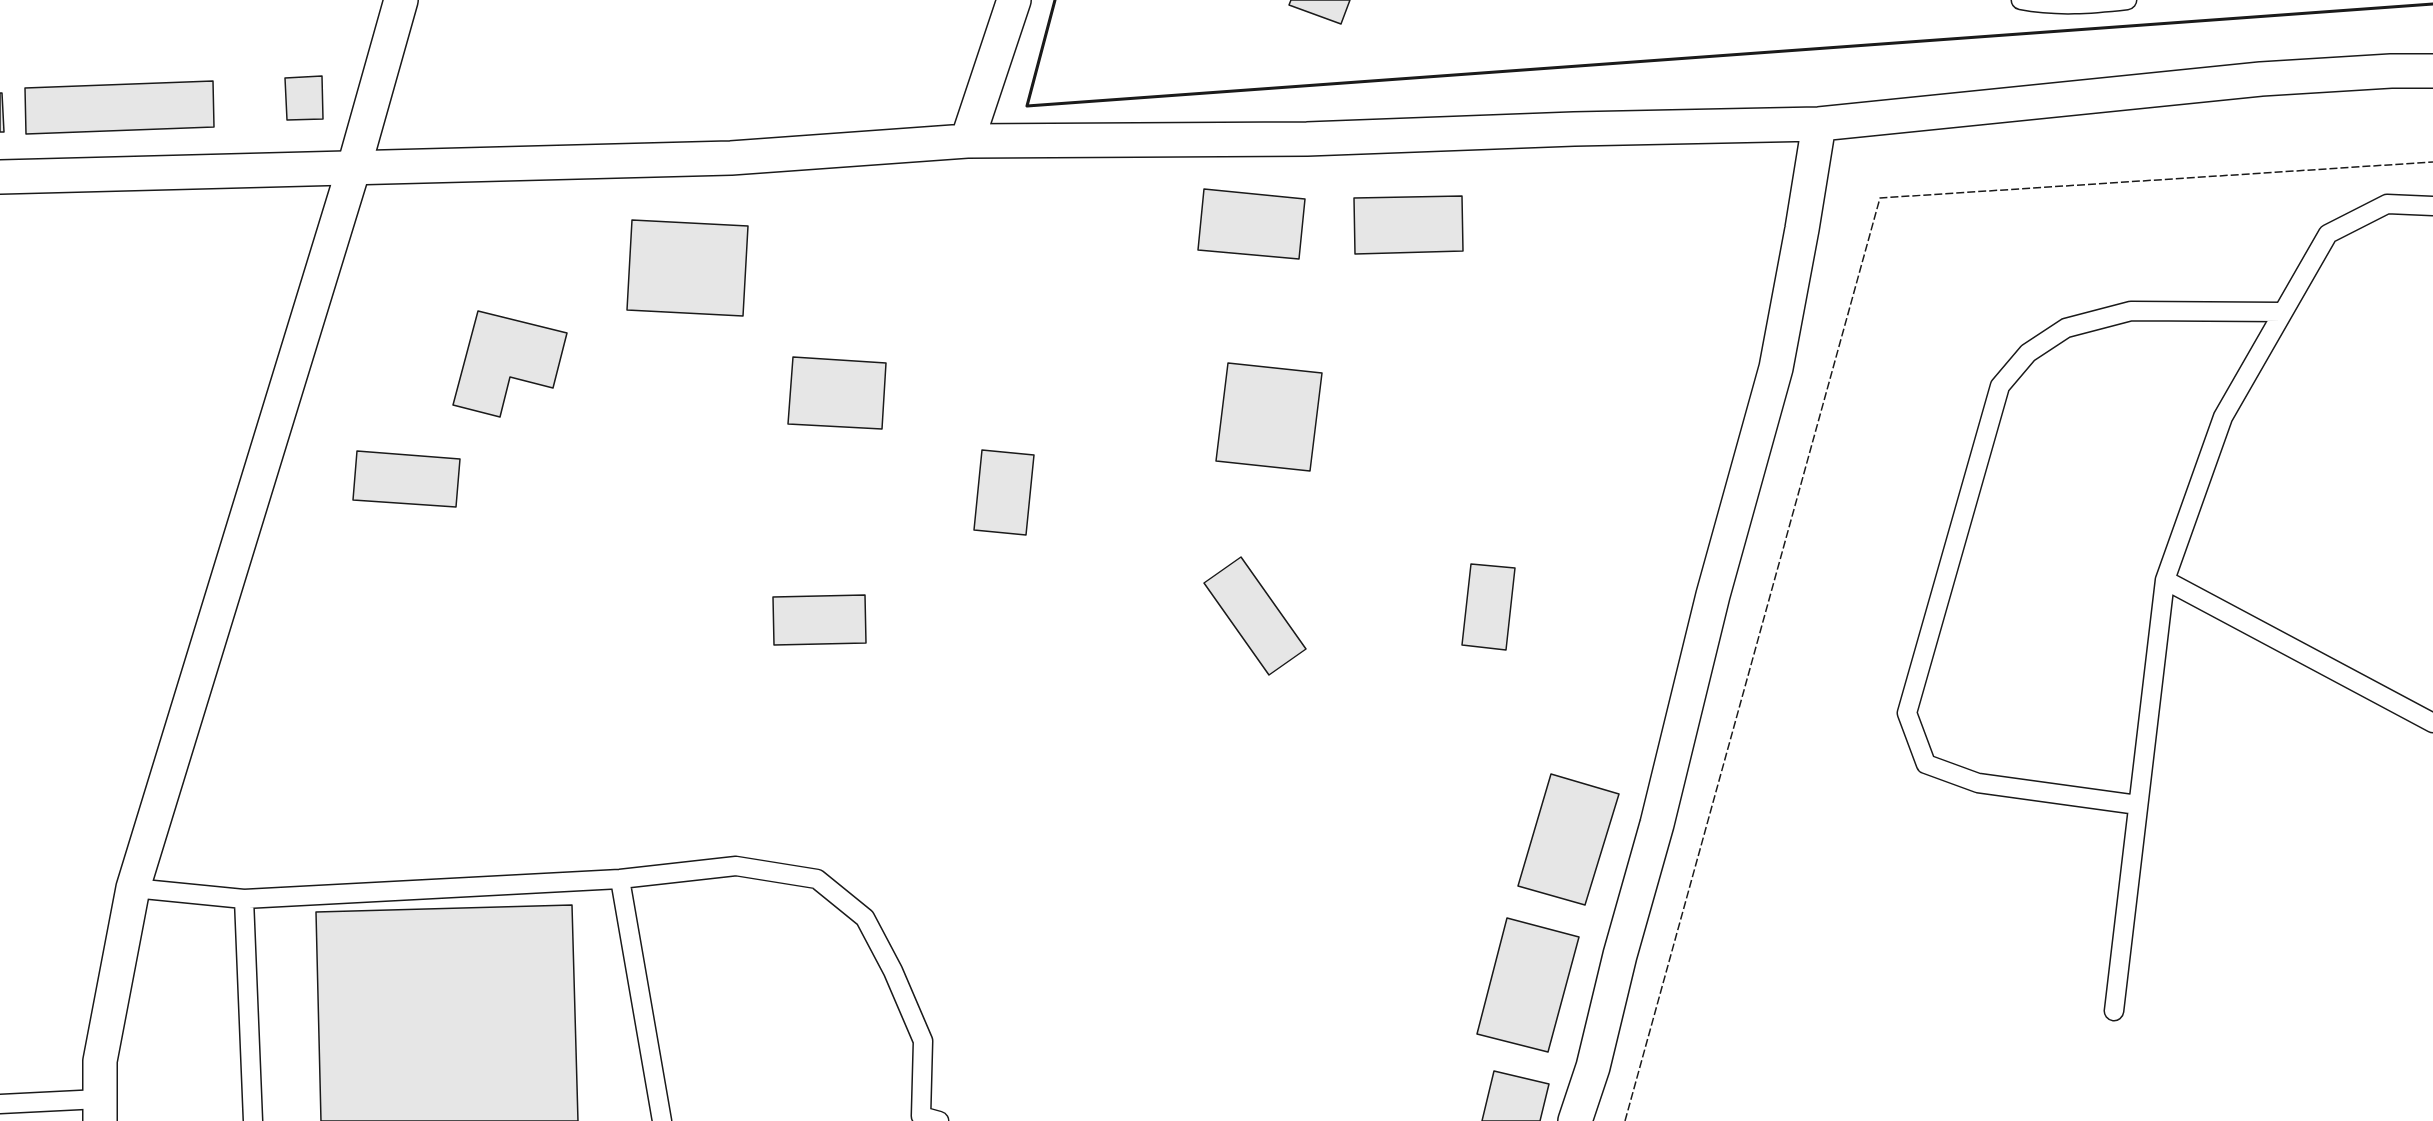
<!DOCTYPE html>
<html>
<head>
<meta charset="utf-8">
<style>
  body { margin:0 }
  canvas { display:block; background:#fff }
</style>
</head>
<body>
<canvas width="2433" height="1121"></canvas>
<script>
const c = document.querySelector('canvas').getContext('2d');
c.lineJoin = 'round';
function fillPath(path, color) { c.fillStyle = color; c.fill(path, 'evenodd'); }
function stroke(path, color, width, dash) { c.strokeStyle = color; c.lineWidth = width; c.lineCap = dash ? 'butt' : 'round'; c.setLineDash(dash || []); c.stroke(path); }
const building = new Path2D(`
  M 1291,0 L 1350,0 L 1341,24 L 1289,5 Z
  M 322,76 L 323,119 L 287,120 L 285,78 Z
  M 213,81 L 214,127 L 26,134 L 25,88 Z
  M 0,93 L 2,93 L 4,132 L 0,132 Z
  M 1204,189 L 1305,199 L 1299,259 L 1198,250 Z
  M 1462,196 L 1463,251 L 1355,254 L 1354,198 Z
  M 632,220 L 748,226 L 743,316 L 627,310 Z
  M 478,311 L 567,333 L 553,388 L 510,377 L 500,417 L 453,405 Z
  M 793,357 L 886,363 L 882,429 L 788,424 Z
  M 1228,363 L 1322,373 L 1310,471 L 1216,461 Z
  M 982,450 L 1034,455 L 1026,535 L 974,530 Z
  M 357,451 L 460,459 L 456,507 L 353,500 Z
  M 1241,557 L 1306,649 L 1269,675 L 1204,583 Z
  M 1471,564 L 1515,568 L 1506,650 L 1462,645 Z
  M 865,595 L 866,643 L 774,645 L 773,597 Z
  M 1551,774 L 1619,794 L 1585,905 L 1518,886 Z
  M 572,905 L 578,1121 L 321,1121 L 316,912 Z
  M 1507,918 L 1579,937 L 1548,1052 L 1477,1034 Z
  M 1494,1071 L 1549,1084 L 1540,1121 L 1482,1121 Z`);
const lane = new Path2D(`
  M 2021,0 C 2058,7 2091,4 2127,0
  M 2165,580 L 2433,723
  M 2138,805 L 1978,783 L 1926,764 L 1907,713 L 2000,386 L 2028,353 L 2066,328 L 2131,311 L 2283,312
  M 620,879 L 662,1121
  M 133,888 L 244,899 L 620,879 L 736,866 L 817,879 L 865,918 L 893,971 L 923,1041 L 921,1116 L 939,1121
  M 244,899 L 253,1121
  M 2114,1011 L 2165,580 L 2223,417 L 2328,234 L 2387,204 L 2433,206
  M 0,1104 L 100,1099`);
const street = new Path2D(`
  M 967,141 L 1014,0
  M 0,177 L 731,158 L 967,141 L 1307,139 L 1574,129 L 1819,124 L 2261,79 L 2391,71 L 2433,71
  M 1575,1121 L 1593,1067 L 1620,955 L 1657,824 L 1713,595 L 1776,368 L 1802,229 L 1819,124`);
const secondary = new Path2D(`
  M 100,1121 L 100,1061 L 133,888 L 354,167 L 401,0`);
const fence = new Path2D(`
  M 1625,1121 L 1880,198 L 2433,162`);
const wall = new Path2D(`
  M 1055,0 L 1027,106 L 2433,4`);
fillPath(building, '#e6e6e6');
stroke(building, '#1a1a1a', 1.5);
stroke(lane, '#1a1a1a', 21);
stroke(street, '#1a1a1a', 36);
stroke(secondary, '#1a1a1a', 36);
stroke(lane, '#fff', 18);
stroke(street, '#fff', 33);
stroke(secondary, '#fff', 33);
stroke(fence, '#1a1a1a', 1.5, [8, 3]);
stroke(wall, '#1a1a1a', 3);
</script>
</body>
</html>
